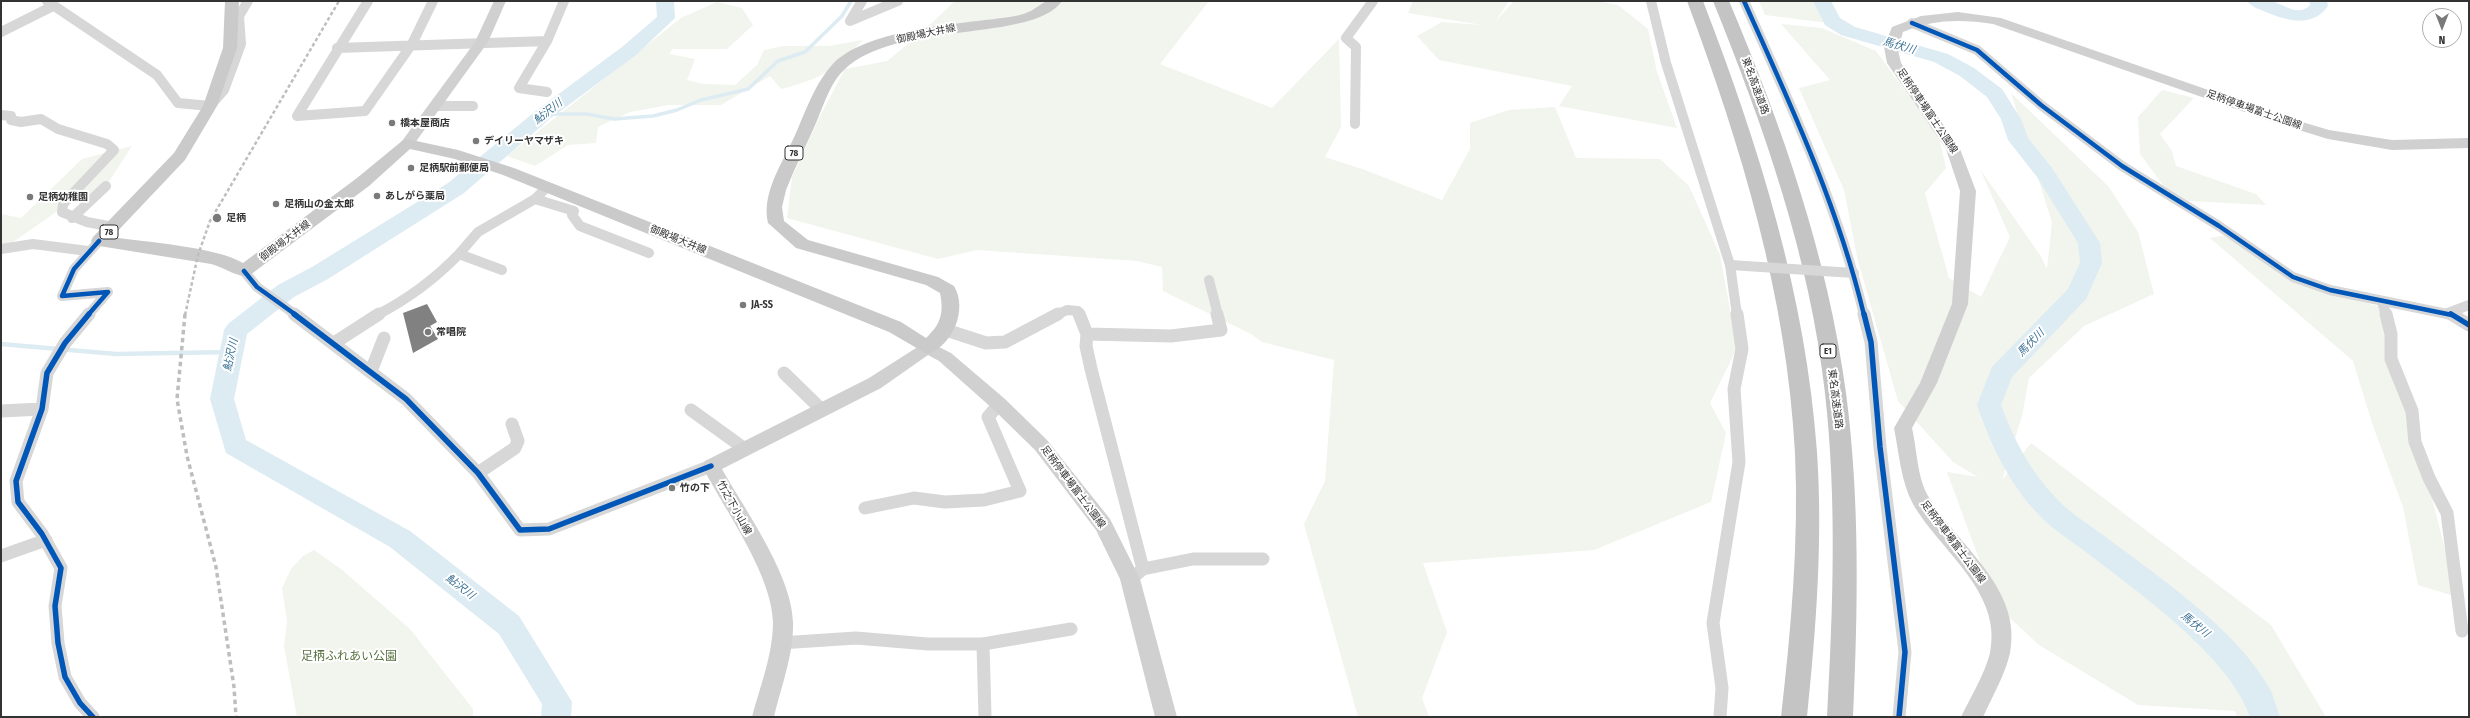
<!DOCTYPE html>
<html>
<head>
<meta charset="utf-8">
<style>
  body { margin:0 }
  #map { position:relative; width:2470px; height:718px; overflow:hidden; background:#fff; font-family:"Fira Sans Condensed",sans-serif }
  canvas { display:block }
  .frame { position:absolute; inset:0; border:2px solid #333; pointer-events:none }
  .north { position:absolute; left:2422px; top:8px; width:40px; height:40px; box-sizing:border-box; background:#fff; border:1px solid #adadad; border-radius:50%; rotate:180deg; font-size:11px; font-weight:700; line-height:16px; text-align:center; color:#333 }
  .north::after { content:''; display:block; margin:auto; width:14px; height:18px; background:#7a7a7a; clip-path:polygon(50% 0,100% 100%,50% 72%,0 100%) }
</style>
</head>
<body>
<div id="map">
<canvas width="2470" height="718"></canvas>
<div class="frame"></div>
<div class="north">N</div>
</div>
<script>
const c = document.querySelector('canvas').getContext('2d');
c.lineJoin = 'round';
function fillPath(path, color) { c.fillStyle = color; c.fill(path, 'evenodd'); }
function stroke(path, color, width, dash) { c.strokeStyle = color; c.lineWidth = width; c.lineCap = dash ? 'butt' : 'round'; c.setLineDash(dash || []); c.stroke(path); }
function label(font, color, halo, rows, align = 'center') {
  c.font = font + ' "Fira Sans Condensed","Noto Sans JP",sans-serif'; c.lineWidth = 4; c.setLineDash([]); c.textBaseline = 'middle'; c.strokeStyle = halo; c.fillStyle = color; for (const [text, x, y, turn = 0] of rows) {
    c.save(); c.translate(x, y); c.rotate((+turn || 0) * Math.PI / 180); c.textAlign = isNaN(turn) ? turn : align; if (halo) c.strokeText(text, 0, 0); c.fillText(text, 0, 0); c.restore();
  }
}
const green = new Path2D(`
  M 955,1 L 1209,1 L 1160,64 L 1272,108 L 1339,39 L 1341,127 L 1325,157 L 1365,170 L 1442,200 L 1470,149 L 1470,123 L 1509,110 L 1555,107 L 1576,158 L 1660,159 L 1689,186 L 1720,255 L 1737,348 L 1710,403 L 1726,433 L 1711,502 L 1594,550 L 1423,563 L 1447,632 L 1422,698 L 1429,717 L 1358,717 L 1304,524 L 1325,481 L 1334,360 L 1262,342 L 1251,334 L 1163,291 L 1162,267 L 1137,261 L 977,250 L 938,259 L 787,218 L 792,177 L 819,118 L 845,69 L 887,61 L 918,36 Z
  M 1413,1 L 1509,1 L 1495,22 L 1514,1 L 1597,1 L 1618,5 L 1648,29 L 1657,72 L 1677,128 L 1559,106 L 1572,86 L 1439,60 L 1417,36 L 1442,22 L 1482,25 L 1408,13 Z
  M 1759,1 L 1820,1 L 1828,23 L 1765,15 Z
  M 717,2 L 742,8 L 753,25 L 727,49 L 672,49 L 670,54 L 695,59 L 687,80 L 703,84 L 735,85 L 757,65 L 764,50 L 783,46 L 829,46 L 863,40 C 832,71 824,78 781,89 L 770,76 L 721,105 L 669,105 L 630,112 L 598,127 L 596,143 L 568,145 L 535,166 L 507,156 L 681,18 Z
  M 1781,24 L 1822,28 L 1876,51 L 1939,137 L 1946,168 L 1925,193 L 1949,278 L 1981,297 L 2010,237 L 1980,169 L 2040,255 L 2047,269 L 2052,222 L 2011,93 L 2109,187 L 2138,232 L 2154,294 L 2084,326 L 2029,378 L 2022,416 L 2002,480 L 2031,443 L 2271,625 L 2326,717 L 2237,717 L 2235,711 L 2138,705 L 2039,645 L 1996,605 L 1947,472 L 1978,477 L 1953,462 L 1898,401 L 1858,261 L 1844,190 L 1799,88 L 1830,80 Z
  M 2162,90 L 2194,98 L 2160,134 L 2172,151 L 2176,166 L 2256,194 L 2266,205 L 2189,201 L 2163,185 L 2140,154 L 2138,117 Z
  M 132,146 L 106,186 L 62,208 L 13,242 L 1,246 L 1,214 L 21,218 L 82,159 Z
  M 2231,234 L 2311,287 L 2384,308 L 2457,597 L 2418,585 L 2403,507 L 2373,426 L 2353,361 L 2210,238 Z
  M 314,550 L 341,569 L 410,629 L 473,709 L 473,717 L 297,717 L 284,646 L 287,621 L 282,588 L 291,569 L 303,556 Z`);
const streamFar1 = new Path2D(`
  M 544,114 L 587,114 L 614,119 L 653,116 L 677,110 L 701,100 L 748,89 L 778,61 L 805,52 L 842,16 L 851,1`);
const stream = new Path2D(`
  M 1,344 L 116,354 L 231,352`);
const river = new Path2D(`
  M 656,1 L 674,1 L 675,18 L 636,55 L 551,118 L 464,193 L 328,279 L 294,297 L 247,334 L 234,399 L 246,440 L 410,531 L 519,616 L 572,702 L 571,717 L 541,717 L 542,704 L 499,634 L 390,547 L 226,453 L 210,399 L 224,330 L 228,324 L 278,285 L 312,267 L 448,183 L 537,110 L 622,47 L 657,17 Z
  M 1813,1 L 1831,1 L 1840,18 L 1855,27 L 1948,54 L 1974,68 L 2002,89 L 2021,119 L 2028,138 L 2052,168 L 2100,243 L 2102,263 L 2086,299 L 2012,377 L 2001,405 C 2014,440 2030,471 2056,498 C 2072,515 2093,527 2111,541 C 2162,579 2236,630 2268,686 C 2274,695 2276,707 2280,717 L 2250,717 C 2230,656 2136,591 2086,552 C 2070,540 2052,529 2039,515 C 2009,484 1991,445 1977,405 L 1992,367 L 2068,289 L 2080,263 L 2078,243 L 2037,177 L 2008,140 L 2001,119 L 1987,97 L 1960,76 L 1934,62 L 1841,35 L 1825,25 Z
  M 2247,1 C 2255,1 2265,0 2272,1 C 2284,5 2299,17 2310,5 L 2309,1 L 2327,1 L 2328,6 C 2313,28 2287,21 2266,12 C 2259,9 2251,7 2247,1 Z`);
const building = new Path2D(`
  M 427,304 L 437,322 L 430,326 L 438,339 L 413,353 L 403,313 Z`);
const streetFar1 = new Path2D(`
  M 47,1 L 157,75 L 178,103 L 210,106 L 224,90 L 241,44 L 239,16 L 248,1
  M 368,1 L 297,116 L 365,111 L 412,44 L 433,1
  M 1651,1 L 1666,63 L 1730,265 L 1737,315
  M 1744,1 C 1790,103 1838,206 1864,315
  M 850,21 L 898,1
  M 850,21 L 862,1
  M 1912,23 L 1977,50 L 2041,105 L 2122,166 L 2219,226 L 2293,277 L 2330,290 L 2452,315
  M 1,32 L 53,6
  M 337,48 L 547,41
  M 547,92 L 519,88 L 547,41 L 564,1
  M 435,106 L 473,106
  M 1,115 L 11,116 L 11,120 L 21,122 L 41,119 L 58,129 L 107,144 L 114,150 L 63,204 L 62,212 L 87,222 L 113,227
  M 1355,124 L 1356,47 L 1346,38 L 1373,1
  M 535,199 L 574,211 L 572,215 L 580,226 L 649,253
  M 72,218 L 106,186
  M 1,249 L 33,244 L 88,251
  M 502,270 L 459,254 L 478,232 L 535,199 L 547,187
  M 244,271 L 257,287 L 296,315
  M 1209,280 L 1218,315
  M 2382,302 L 2386,315
  M 2448,313 L 2469,305
  M 88,315 L 108,292 L 62,296 L 74,269 L 99,241
  M 377,315 C 408,299 434,280 459,254
  M 1056,315 L 1067,310 L 1078,311 L 1080,315`);
const street = new Path2D(`
  M 89,314 L 65,343 L 47,373 L 42,409 L 16,481 L 18,502 L 42,534 L 61,568 L 55,606 L 58,643 L 65,677 L 80,703 L 93,717
  M 294,314 L 406,399 L 478,473 L 520,530 L 549,529 L 711,466
  M 1079,314 L 1087,334 L 1171,336 L 1221,330 L 1217,314
  M 1864,314 L 1871,342 L 1880,447 L 1905,652 L 1899,717
  M 2386,314 L 2391,334 L 2391,359 L 2412,411 L 2415,442 L 2429,478 L 2447,513 L 2462,631
  M 2451,314 L 2469,325
  M 946,330 L 986,343 L 1005,342 L 1058,314
  M 1087,334 L 1086,346 L 1091,369 L 1143,569
  M 334,343 L 379,314
  M 371,371 L 384,338
  M 784,373 L 822,410
  M 691,410 L 745,449
  M 1,411 L 42,409
  M 478,473 L 515,448 L 518,441 L 512,424
  M 865,508 L 914,498 L 945,502 L 984,500 L 1020,491 L 988,417 L 999,404
  M 1,556 L 46,540
  M 1137,574 L 1143,569 L 1193,559 L 1263,559
  M 780,643 L 856,638 L 928,644 L 983,644 L 1071,629
  M 983,644 L 985,717
  M 1720,717 L 1722,688 L 1713,623 L 1739,462 L 1734,389 L 1742,349 L 1737,314`);
const secondary = new Path2D(`
  M 494,1 L 506,1 L 488,42 L 412,147 L 402,147 L 400,144 L 402,141 L 475,42 Z
  M 1958,12 L 2001,18 L 2289,118 L 2329,130 L 2392,140 L 2469,138 L 2469,148 L 2392,150 L 2328,139 L 2279,124 L 1993,24 C 1961,19 1933,19 1903,32 L 1898,50 L 1901,63 L 1960,149 L 1976,191 L 1968,304 L 1937,383 L 1912,428 C 1917,449 1917,477 1928,496 C 1957,545 2023,588 2010,653 C 2005,675 1992,697 1983,717 L 1961,717 C 1971,696 1984,676 1990,653 C 2003,592 1940,551 1913,504 C 1901,482 1899,453 1894,428 L 1920,383 L 1952,304 L 1960,191 L 1946,149 L 1887,63 L 1884,47 L 1892,27 L 1921,16 Z
  M 927,341 L 951,353 L 1005,399 L 1047,440 L 1110,519 L 1140,579 L 1177,717 L 1155,717 L 1120,579 L 1096,530 L 1035,450 L 993,409 L 939,361 L 928,355 L 881,388 L 722,469 C 745,510 792,575 793,622 C 794,654 781,687 774,717 L 752,717 C 760,687 773,654 773,622 C 772,574 724,509 702,466 L 705,461 L 869,378 Z`);
const primary = new Path2D(`
  M 225,1 L 239,1 L 237,48 L 217,106 L 185,160 L 112,237 C 146,242 217,247 243,263 L 357,178 L 402,141 L 407,139 L 458,150 L 514,168 L 901,322 L 926,338 C 941,324 944,313 940,293 L 926,285 L 796,248 L 768,223 C 762,196 778,170 790,146 C 803,120 812,87 832,65 C 863,30 957,24 1002,18 C 1012,17 1022,15 1031,11 C 1036,8 1042,3 1047,1 C 1051,0 1058,1 1062,1 C 1033,43 894,20 844,70 C 830,83 823,107 816,123 C 806,146 795,167 786,190 L 782,207 L 784,221 L 808,240 L 938,277 L 954,286 C 968,309 953,346 927,354 L 889,332 L 503,175 L 455,159 L 410,149 L 369,186 L 250,275 C 238,279 224,267 211,264 L 93,245 L 91,241 L 93,237 L 174,153 L 203,106 L 223,48 Z`);
const highway = new Path2D(`
  M 1687,1 L 1703,1 C 1759,146 1806,296 1817,452 C 1823,541 1816,629 1807,717 L 1781,717 C 1791,629 1799,542 1795,453 C 1787,297 1741,146 1687,1 Z
  M 1713,1 L 1729,1 C 1782,126 1828,257 1846,393 C 1860,500 1858,609 1853,717 L 1827,717 C 1833,609 1837,501 1825,393 C 1810,258 1764,127 1713,1 Z`);
const railFar1 = new Path2D(`
  M 185,315 L 198,255 L 210,221 L 339,1`);
const rail = new Path2D(`
  M 185,314 L 177,399 L 187,456 L 216,567 L 234,687 L 236,717`);
const streetBridge = new Path2D(`
  M 1730,265 L 1854,273`);
const cyclewayFar1 = new Path2D(`
  M 1744,1 C 1790,103 1838,206 1864,315
  M 1912,23 L 1977,50 L 2041,105 L 2122,166 L 2219,226 L 2293,277 L 2330,290 L 2452,315
  M 244,271 L 257,287 L 296,315
  M 88,315 L 108,292 L 62,296 L 74,269 L 99,241`);
const cycleway = new Path2D(`
  M 89,314 L 65,343 L 47,373 L 42,409 L 16,481 L 18,502 L 42,534 L 61,568 L 55,606 L 58,643 L 65,677 L 80,703 L 93,717
  M 294,314 L 406,399 L 478,473 L 520,530 L 549,529 L 711,466
  M 1864,314 L 1871,342 L 1880,447 L 1905,652 L 1899,717
  M 2451,314 L 2469,325`);
const markers = [
  [392,123,4,"#7a7a7a"],
  [476,141,4,"#7a7a7a"],
  [411,168,4,"#7a7a7a"],
  [377,196,4,"#7a7a7a"],
  [30,197,4,"#7a7a7a"],
  [276,204,4,"#7a7a7a"],
  [217,218,5,"#7a7a7a"],
  [743,305,4,"#7a7a7a"],
  [428,332,4,"#7a7a7a"],
  [672,488,4,"#7a7a7a"]
];
const shields = [
  [794,153,18],
  [109,232,18],
  [1828,351,16]
];
const shieldNames = [
  ["78",794,153],
  ["78",109,232],
  ["E1",1828,351]
];
const streetNames = [
  ["御殿場大井線",926,34,-12],
  ["東名高速道路",1755,86,70],
  ["足柄停車場富士公園線",2254,110,19],
  ["足柄停車場富士公園線",1927,111,56],
  ["御殿場大井線",678,240,22],
  ["御殿場大井線",285,241,-37],
  ["東名高速道路",1835,399,83],
  ["足柄停車場富士公園線",1073,487,53],
  ["竹之下小山線",734,508,61],
  ["足柄停車場富士公園線",1953,542,53]
];
const poiNames = [
  ["橋本屋商店",400,123],
  ["デイリーヤマザキ",484,141],
  ["足柄駅前郵便局",419,168],
  ["あしがら薬局",385,196],
  ["足柄幼稚園",38,197],
  ["足柄山の金太郎",284,204],
  ["足柄",226,218],
  ["JA-SS",751,305],
  ["常唱院",436,332],
  ["竹の下",680,488]
];
const waterNames = [
  ["馬伏川",1899,46,16],
  ["鮎沢川",548,112,-38],
  ["馬伏川",2031,343,-46],
  ["鮎沢川",231,355,-78],
  ["鮎沢川",460,587,38],
  ["馬伏川",2195,625,39]
];
const nearParknames = [
  ["足柄ふれあい公園",349,657]
];
fillPath(green, '#f1f5ed');
stroke(streamFar1, '#ddebf3', 3.5);
stroke(stream, '#ddebf3', 4.5);
fillPath(river, '#ddebf3');
fillPath(building, '#818181');
stroke(streetFar1, '#d7d7d7', 10);
stroke(street, '#d7d7d7', 13);
fillPath(secondary, '#d0d0d0');
fillPath(primary, '#cacaca');
fillPath(highway, '#c4c4c4');
stroke(railFar1, '#bebebe', 2.5, [3.5, 2.5]);
stroke(rail, '#bebebe', 3.5, [4.5, 3.5]);
stroke(streetBridge, '#d7d7d7', 10);
stroke(cyclewayFar1, '#0057b8', 4.5);
stroke(cycleway, '#0057b8', 5.5);
for (const [x, y, r, color] of markers) { const dot = new Path2D(); dot.arc(x, y, r, 0, 2 * Math.PI); c.fillStyle = color; c.fill(dot); stroke(dot, '#fff', 1.5); }
for (const [x, y, w] of shields) { const box = new Path2D(); box.roundRect(x - w / 2, y - 7, w, 14, 3); c.fillStyle = '#fff'; c.fill(box); stroke(box, '#333', 1); }
label('bold 9px', '#333', null, shieldNames);
label('10px', '#333', '#fff', streetNames);
label('bold 10px', '#333', '#fff', poiNames, 'left');
label('italic 11px', '#3f7597', '#fff', waterNames);
label('12px', '#56703f', '#fff', nearParknames);
</script>
</body>
</html>
